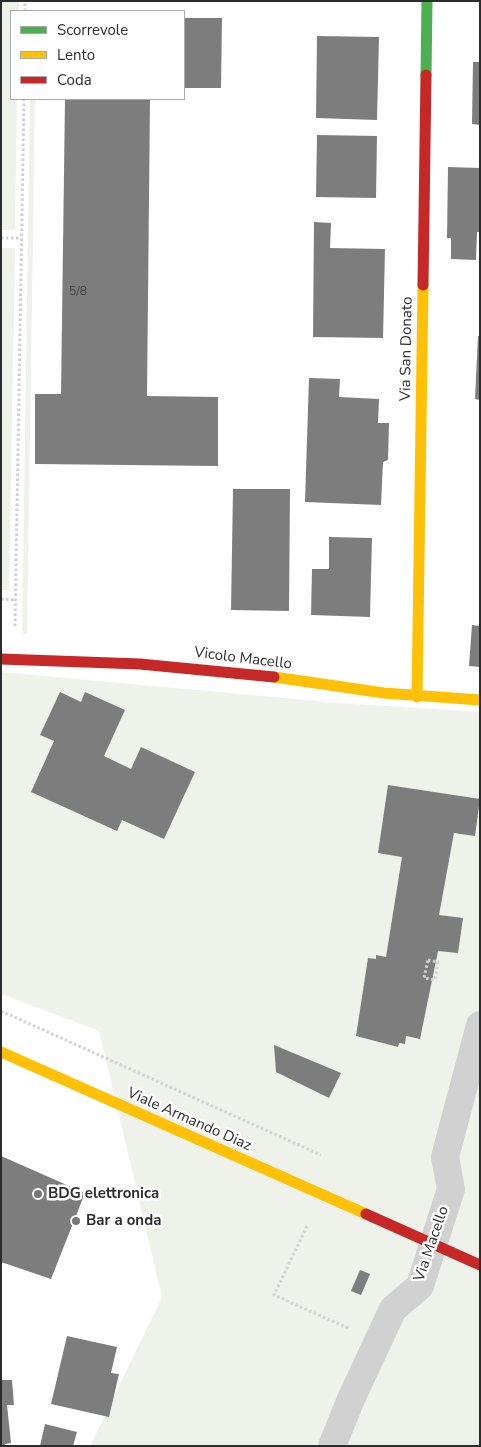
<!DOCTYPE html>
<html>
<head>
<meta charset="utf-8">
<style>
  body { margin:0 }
  #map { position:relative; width:481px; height:1447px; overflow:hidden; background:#fff; font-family:"Nunito Sans",sans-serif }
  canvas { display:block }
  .frame { position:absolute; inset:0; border:2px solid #2c2c2c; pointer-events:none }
  .legend { position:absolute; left:10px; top:10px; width:175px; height:90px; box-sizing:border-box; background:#fff; border:1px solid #ababab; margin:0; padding:6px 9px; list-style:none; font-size:15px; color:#2c2c2c }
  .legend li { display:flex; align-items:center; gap:10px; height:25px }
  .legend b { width:25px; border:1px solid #ababab }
</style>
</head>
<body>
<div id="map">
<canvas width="481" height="1447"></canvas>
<div class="frame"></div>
<ul class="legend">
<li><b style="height:6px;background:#4caf50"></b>Scorrevole</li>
<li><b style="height:6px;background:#ffc107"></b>Lento</li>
<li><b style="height:6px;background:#c62828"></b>Coda</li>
</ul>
</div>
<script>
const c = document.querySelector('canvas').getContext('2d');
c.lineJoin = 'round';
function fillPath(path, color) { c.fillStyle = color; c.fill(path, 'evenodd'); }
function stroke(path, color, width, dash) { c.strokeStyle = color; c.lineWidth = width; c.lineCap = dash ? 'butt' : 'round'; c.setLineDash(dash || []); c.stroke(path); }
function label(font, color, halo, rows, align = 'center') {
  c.font = font + ' "Nunito Sans",sans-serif'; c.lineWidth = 5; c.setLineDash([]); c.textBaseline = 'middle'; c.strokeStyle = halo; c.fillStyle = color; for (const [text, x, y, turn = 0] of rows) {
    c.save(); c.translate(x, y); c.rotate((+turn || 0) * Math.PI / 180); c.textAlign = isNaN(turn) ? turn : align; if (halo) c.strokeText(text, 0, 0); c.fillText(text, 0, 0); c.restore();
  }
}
const green = new Path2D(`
  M 1,1 L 19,1 L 19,11 L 11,11 L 11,99 L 17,99 L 15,230 L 1,230 Z
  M 30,99 L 35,99 L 27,634 L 22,634 Z
  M 1,248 L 15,248 L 9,590 L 1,590 Z
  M 1,672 L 338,703 L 480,712 L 480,1446 L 90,1446 L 162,1297 L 99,1031 L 1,994 Z`);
const building = new Path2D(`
  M 184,18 L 222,18 L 221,88 L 184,88 Z
  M 317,36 L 379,37 L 377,120 L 316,118 Z
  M 473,62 L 480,62 L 480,125 L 472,124 Z
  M 65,99 L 150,99 L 147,396 L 218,397 L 218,466 L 35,464 L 35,394 L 61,394 Z
  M 317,135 L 377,136 L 376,198 L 316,197 Z
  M 448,167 L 480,168 L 480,232 L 477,232 L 476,260 L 451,259 L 451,238 L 447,238 Z
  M 314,222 L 331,223 L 330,248 L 385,249 L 383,338 L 313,337 Z
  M 478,336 L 480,336 L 480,400 L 475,399 Z
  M 309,378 L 340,379 L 339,397 L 379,399 L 378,423 L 389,423 L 388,460 L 383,462 L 381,505 L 305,502 Z
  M 233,489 L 290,489 L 289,611 L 231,610 Z
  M 329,537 L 372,538 L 370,617 L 311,615 L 312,569 L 329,569 Z
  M 472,625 L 480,626 L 480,667 L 469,666 Z
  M 60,692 L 81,702 L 85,692 L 125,710 L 104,756 L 131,769 L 141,747 L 195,772 L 164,839 L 122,820 L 117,831 L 31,792 L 54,741 L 40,735 Z
  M 388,785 L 480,799 L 475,836 L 454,833 L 439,915 L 463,918 L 458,953 L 438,951 L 420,1039 L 406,1036 L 405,1044 L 399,1043 L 398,1047 L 356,1036 L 368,958 L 376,959 L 376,955 L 386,957 L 402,857 L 378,853 Z
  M 274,1045 L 341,1073 L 329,1098 L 276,1072 Z
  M 1,1156 L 85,1193 L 51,1279 L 1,1262 Z
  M 360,1270 L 370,1274 L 361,1295 L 351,1291 Z
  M 67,1336 L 117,1347 L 111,1373 L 119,1374 L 109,1417 L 51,1404 Z
  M 1,1380 L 12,1380 L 14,1405 L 7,1405 L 11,1443 L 5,1444 L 5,1446 L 1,1446 Z
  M 45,1424 L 77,1432 L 73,1446 L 40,1446 Z`);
const path = new Path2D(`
  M 25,11 L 25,1
  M 1,238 L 21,238
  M 1,599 L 15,600
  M 15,626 L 24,99
  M 428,960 L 438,962 L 435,980 L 424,978 Z
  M 1,1011 L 321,1155
  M 307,1226 L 274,1295 L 348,1328`);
const street = new Path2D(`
  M 332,1446 L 351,1399 L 393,1309 L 420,1286 L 451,1189 L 445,1157 L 480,1025`);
const fast = new Path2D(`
  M 426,75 L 427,1`);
const slow = new Path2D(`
  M 274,677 L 384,693 L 480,700
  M 417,697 L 423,285
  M 1,1052 L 366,1214`);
const jam = new Path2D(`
  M 423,285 L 426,75
  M 1,659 L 140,664 L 274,677`);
const jamBridge = new Path2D(`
  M 366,1214 L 480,1265`);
const markers = [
  [38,1194,5,"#767676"],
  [76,1221,5,"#767676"]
];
const numberNames = [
  ["5/8",78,292]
];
const streetNames = [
  ["Via San Donato",407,349,-89],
  ["Vicolo Macello",243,659,7],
  ["Viale Armando Diaz",189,1120,24],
  ["Via Macello",432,1244,-71]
];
const poiNames = [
  ["BDG elettronica",48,1194],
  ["Bar a onda",86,1221]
];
fillPath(green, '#eff2eb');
fillPath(building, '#7d7d7d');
stroke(path, '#d1d1d1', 3, [2.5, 2.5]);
stroke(street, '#d1d1d1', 28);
stroke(fast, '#4caf50', 11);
stroke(slow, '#ffc107', 11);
stroke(jam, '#c62828', 11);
stroke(jamBridge, '#c62828', 11);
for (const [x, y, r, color] of markers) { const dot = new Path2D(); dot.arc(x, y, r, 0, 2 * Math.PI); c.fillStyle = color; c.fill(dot); stroke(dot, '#fff', 2); }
label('12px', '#404040', null, numberNames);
label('15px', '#2c2c2c', '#fff', streetNames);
label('bold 15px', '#2c2c2c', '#fff', poiNames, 'left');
</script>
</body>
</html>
